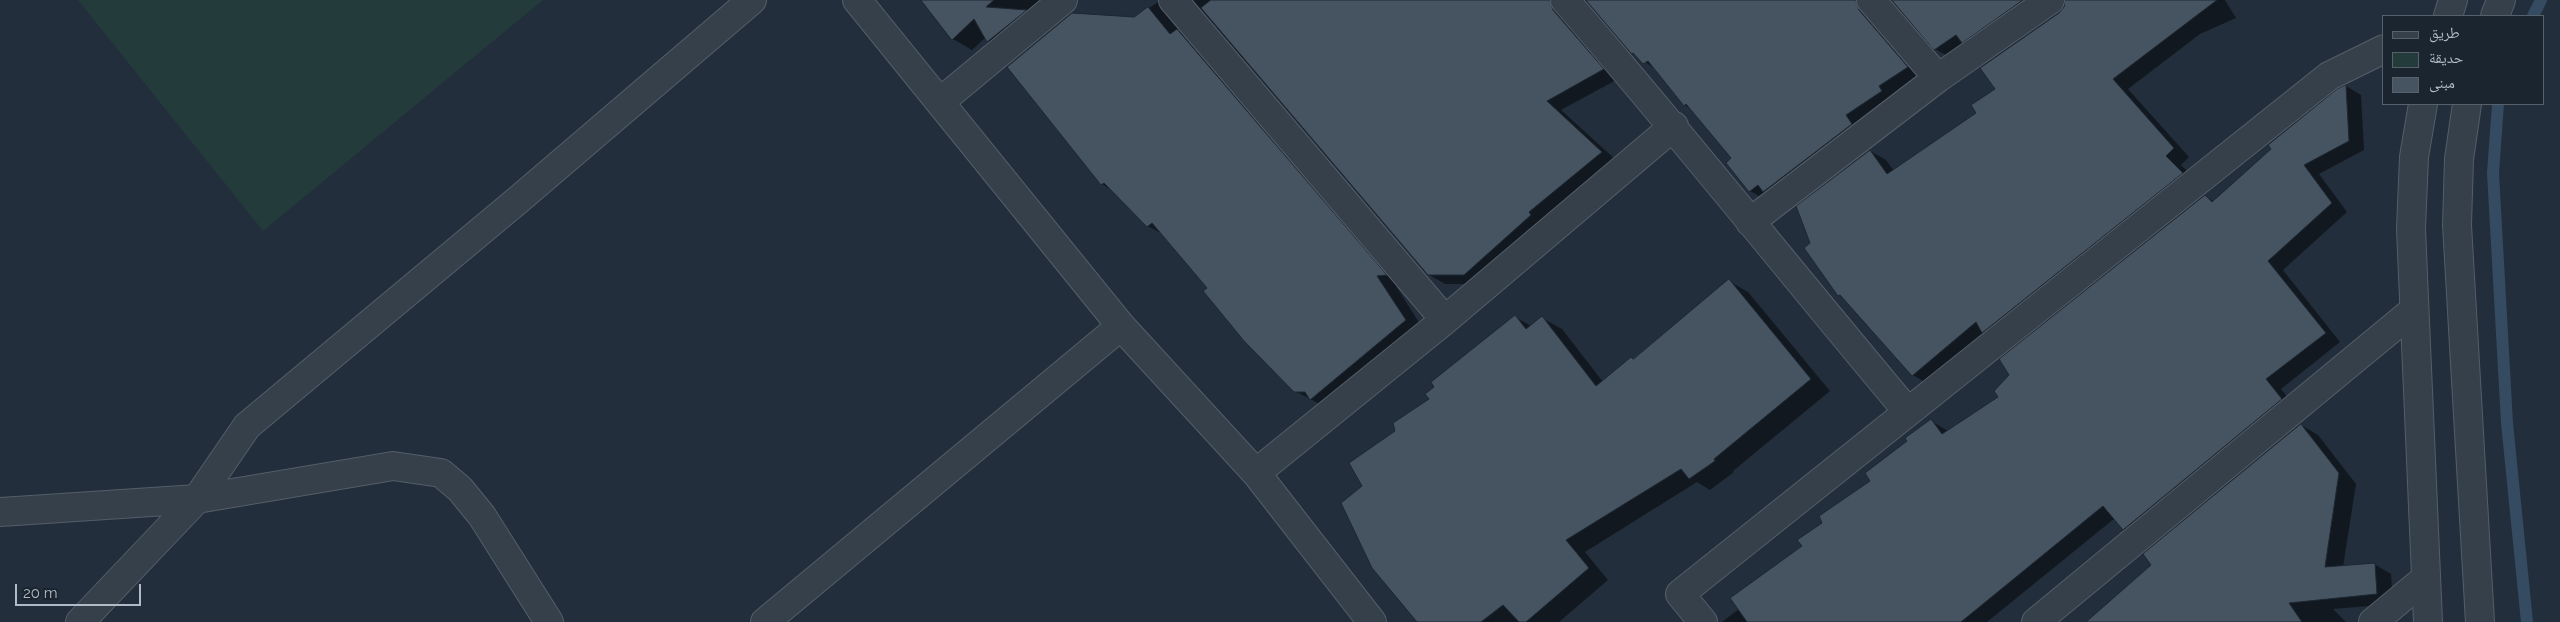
<!DOCTYPE html>
<html>
<head>
<meta charset="utf-8">
<style>
  body { margin:0 }
  #map { position:relative; width:2560px; height:622px; overflow:hidden; background:#222e3b; font-family:Raleway,"Noto Naskh Arabic",sans-serif }
  canvas { display:block }
  .legend { position:absolute; left:2382px; top:15px; width:162px; height:90px; box-sizing:border-box; background:#1b2530; border:1px solid #57616c; margin:0; padding:6px 9px; list-style:none; font-size:15px; color:#b1bbc7 }
  .legend li { display:flex; align-items:center; gap:10px; height:25px }
  .legend b { width:25px; border:1px solid #57616c }
  .scale { position:absolute; left:15px; top:584px; width:126px; height:22px; box-sizing:border-box; border:2px solid #b1bbc7; border-top:0; padding-left:6px; font-size:15px; line-height:18px; white-space:nowrap; color:#b1bbc7; -webkit-text-stroke:4px #1b2530; paint-order:stroke }
</style>
</head>
<body>
<div id="map">
<canvas width="2560" height="622"></canvas>
<ul class="legend">
<li><b style="height:6px;background:#36404b"></b>طريق</li>
<li><b style="height:14px;background:#243b3c"></b>حديقة</li>
<li><b style="height:14px;background:#465462"></b>مبنى</li>
</ul>
<div class="scale">20 m</div>
</div>
<script>
const c = document.querySelector('canvas').getContext('2d');
c.lineJoin = 'round';
function fillPath(path, color) { c.fillStyle = color; c.fill(path, 'evenodd'); }
function stroke(path, color, width, dash) { c.strokeStyle = color; c.lineWidth = width; c.lineCap = dash ? 'butt' : 'round'; c.setLineDash(dash || []); c.stroke(path); }
const green = new Path2D(`
  M 78,0 L 543,0 L 263,231 Z`);
const shadow = new Path2D(`
  M 923,0 L 1061,0 L 1008,53 L 988,41 L 986,37 L 972,50 L 953,39 Z
  M 1193,0 L 1569,0 L 1618,79 L 1561,110 L 1617,161 L 1480,284 L 1445,284 L 1428,274 Z
  M 1587,0 L 1875,0 L 1923,76 L 1766,200 L 1750,191 L 1733,159 L 1691,109 L 1685,105 L 1657,70 L 1632,53 Z
  M 1893,0 L 2051,0 L 1951,58 L 1935,49 Z
  M 2066,0 L 2225,0 L 2236,18 L 2200,34 L 2128,89 L 2189,157 L 2181,165 L 2198,182 L 1928,384 L 1913,375 L 1845,299 L 1839,295 L 1811,243 L 1870,151 L 1886,160 L 1894,171 L 1978,114 L 2065,7 Z
  M 1158,2 L 1178,13 L 1405,286 L 1396,286 L 1425,332 L 1331,410 L 1295,391 L 1164,235 L 1148,226 L 1114,192 L 1102,184 L 1134,18 Z
  M 2346,86 L 2361,95 L 2364,150 L 2319,174 L 2347,212 L 2283,270 L 2340,342 L 2281,389 L 2296,408 L 2139,538 L 2124,529 L 2115,518 L 1987,622 L 1722,622 L 1739,609 L 1804,547 L 1823,523 L 1872,481 L 1908,441 L 1931,421 L 1948,431 L 2000,397 L 2205,196 L 2214,202 Z
  M 1729,281 L 1748,292 L 1830,391 L 1733,471 L 1734,472 L 1710,490 L 1697,482 L 1585,552 L 1608,580 L 1559,622 L 1418,622 L 1364,487 L 1397,431 L 1515,317 L 1531,326 L 1542,318 L 1562,329 L 1603,382 L 1634,360 Z
  M 2301,425 L 2318,435 L 2356,484 L 2343,567 L 2374,564 L 2391,574 L 2393,604 L 2333,609 L 2346,622 L 2088,622 L 2153,565 Z`);
const stream = new Path2D(`
  M 2533,16 L 2541,0
  M 2498,104 L 2493,173 L 2507,423 L 2527,622`);
const building = new Path2D(`
  M 921,0 L 994,0 L 986,7 L 1027,10 L 987,42 L 974,19 L 952,40 Z
  M 1211,0 L 1550,0 L 1553,10 L 1604,69 L 1547,101 L 1602,152 L 1529,212 L 1531,215 L 1464,275 L 1428,275 L 1201,8 Z
  M 1586,0 L 1856,0 L 1859,10 L 1908,67 L 1879,86 L 1882,91 L 1846,115 L 1852,124 L 1763,192 L 1758,185 L 1749,192 L 1726,163 L 1731,158 L 1686,104 L 1684,106 L 1648,61 L 1643,64 L 1633,53 L 1632,54 Z
  M 1892,0 L 2023,0 L 1962,43 L 1956,35 L 1934,50 Z
  M 2065,0 L 2217,0 L 2113,79 L 2174,148 L 2166,156 L 2183,173 L 1982,333 L 1976,322 L 1912,376 L 1840,295 L 1838,296 L 1804,248 L 1810,243 L 1796,206 L 1870,150 L 1887,174 L 1976,113 L 1971,105 L 1995,89 L 1980,68 L 2059,13 L 2064,7 Z
  M 1148,7 L 1170,34 L 1177,29 L 1387,275 L 1377,276 L 1406,320 L 1310,400 L 1305,392 L 1294,392 L 1244,341 L 1203,291 L 1207,288 L 1152,223 L 1147,227 L 1104,183 L 1101,185 L 1007,67 L 1072,13 L 1134,17 Z
  M 2346,85 L 2349,141 L 2304,165 L 2332,203 L 2268,261 L 2326,333 L 2266,379 L 2282,399 L 2123,530 L 2103,506 L 1961,622 L 1747,622 L 1730,598 L 1802,546 L 1797,540 L 1822,523 L 1819,516 L 1870,481 L 1865,473 L 1907,441 L 1905,438 L 1931,419 L 1942,434 L 1998,397 L 1994,391 L 2009,375 L 1999,359 L 2205,195 L 2212,202 L 2271,149 L 2268,145 L 2337,89 Z
  M 1729,279 L 1811,379 L 1714,459 L 1715,461 L 1689,479 L 1681,469 L 1566,540 L 1589,568 L 1526,622 L 1519,622 L 1503,605 L 1481,622 L 1417,622 L 1372,568 L 1341,503 L 1362,486 L 1349,463 L 1395,431 L 1393,423 L 1429,399 L 1425,394 L 1434,387 L 1431,382 L 1515,315 L 1526,329 L 1542,316 L 1596,386 L 1631,357 L 1633,359 Z
  M 2301,424 L 2339,473 L 2325,567 L 2375,563 L 2377,594 L 2289,603 L 2302,622 L 2086,622 L 2151,565 L 2143,554 Z`);
const minor = new Path2D(`
  M 857,0 L 1121,326 L 1256,473 L 1372,622
  M 1173,0 L 1445,320
  M 1565,0 C 1682,135 1793,275 1908,412
  M 1871,0 L 1938,78
  M 940,102 L 1063,0
  M 1750,222 L 1938,78 L 2050,0
  M 1256,473 L 1445,320 L 1674,126
  M 0,512 L 197,499 L 393,466 L 441,473 L 460,489 L 482,516 L 549,622
  M 80,622 L 197,499 L 247,426 L 518,200 L 752,0
  M 765,622 L 1121,326
  M 1703,622 L 1680,594 L 2329,76 L 2384,49
  M 2036,622 L 2414,310
  M 2373,622 L 2426,578`);
const tertiary = new Path2D(`
  M 2448,16 L 2453,0
  M 2495,16 L 2501,0
  M 2423,104 L 2414,157 L 2411,229 L 2428,622
  M 2467,104 L 2459,159 L 2457,225 L 2480,622`);
fillPath(green, '#243b3c');
fillPath(shadow, '#0007');
stroke(stream, '#354b62', 12);
fillPath(building, '#465462');
stroke(building, '#1d2732', 1);
stroke(minor, '#545e69', 30);
stroke(tertiary, '#545e69', 30);
stroke(minor, '#36404b', 28);
stroke(tertiary, '#36404b', 28);
</script>
</body>
</html>
